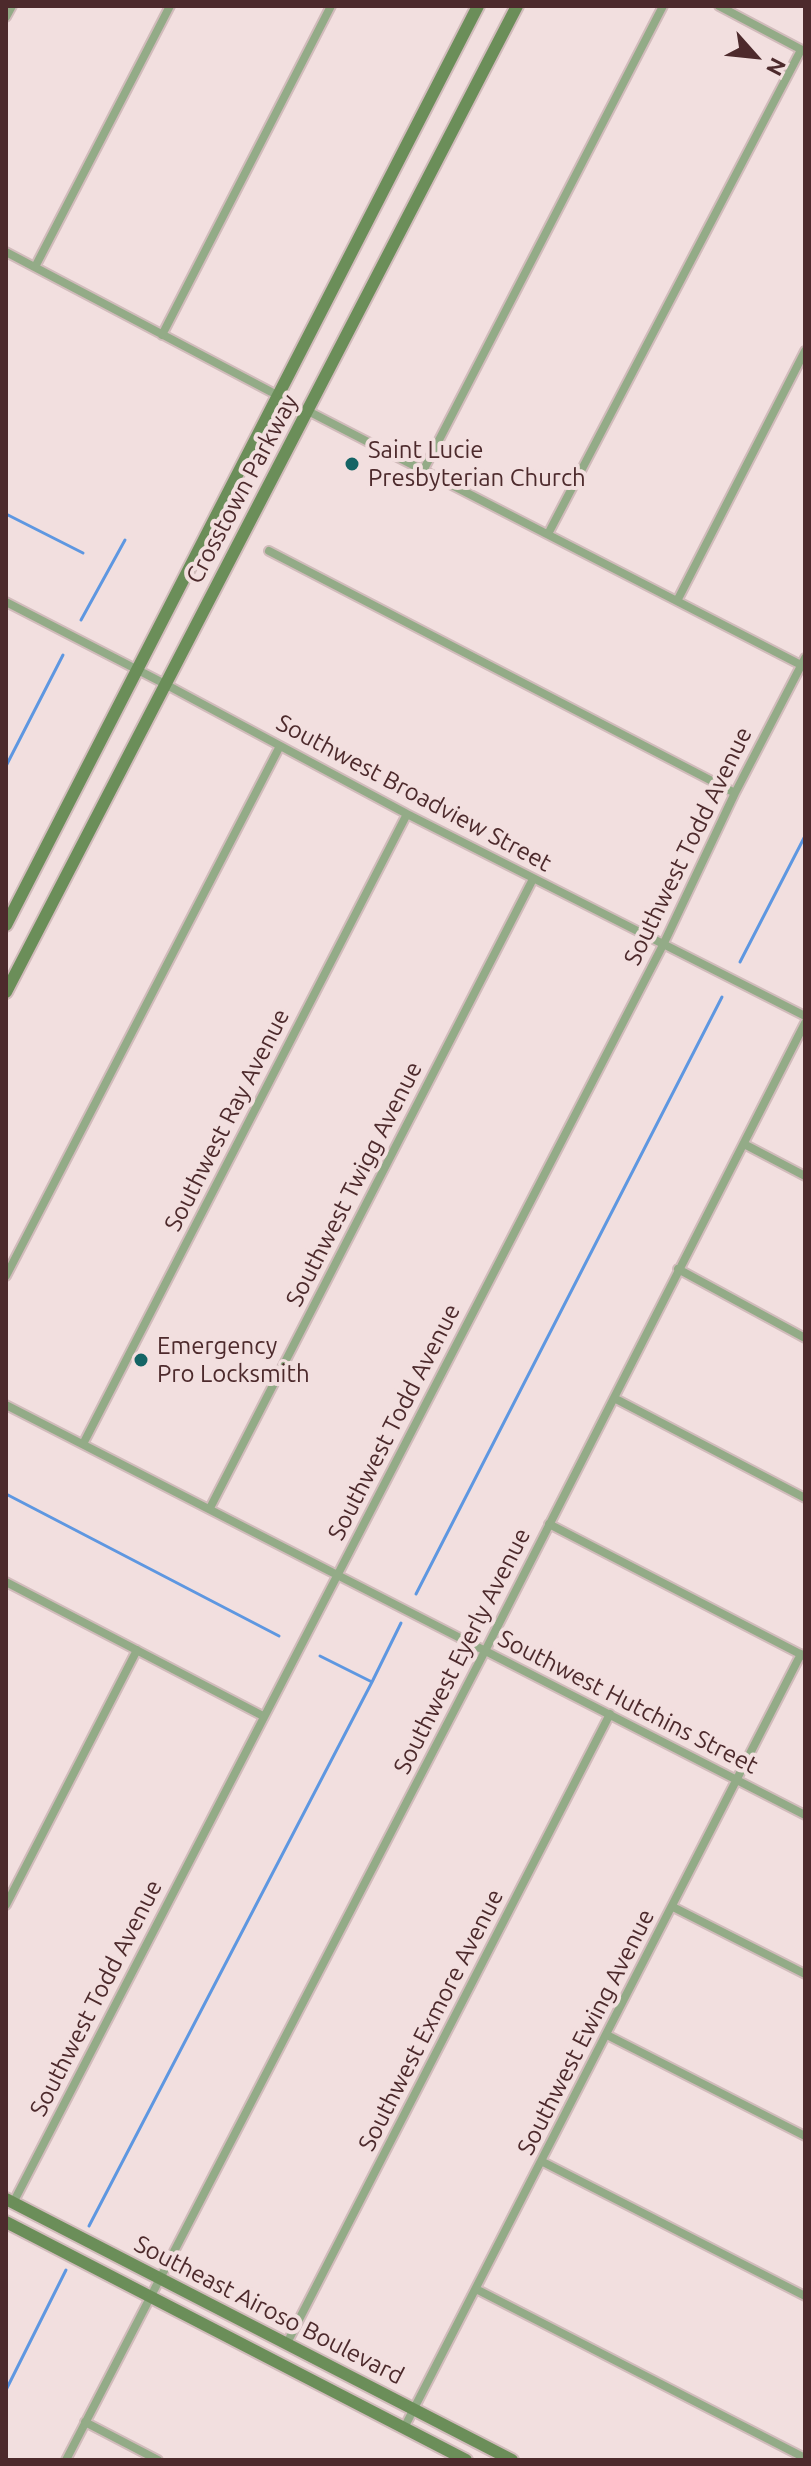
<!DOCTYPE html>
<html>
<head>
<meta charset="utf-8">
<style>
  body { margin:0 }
  #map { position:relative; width:811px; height:2466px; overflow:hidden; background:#f2dfdf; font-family:Ubuntu,sans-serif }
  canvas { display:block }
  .frame { position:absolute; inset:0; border:8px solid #4d2a2c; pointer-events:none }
  .north { position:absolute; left:715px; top:16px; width:80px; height:80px; -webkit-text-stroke:6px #f2dfdf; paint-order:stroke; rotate:117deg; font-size:22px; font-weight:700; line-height:32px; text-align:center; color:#4d2a2c }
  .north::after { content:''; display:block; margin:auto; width:28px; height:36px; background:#4d2a2c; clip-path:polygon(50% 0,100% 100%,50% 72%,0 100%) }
</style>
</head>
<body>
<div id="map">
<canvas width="811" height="2466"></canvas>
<div class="frame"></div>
<div class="north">N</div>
</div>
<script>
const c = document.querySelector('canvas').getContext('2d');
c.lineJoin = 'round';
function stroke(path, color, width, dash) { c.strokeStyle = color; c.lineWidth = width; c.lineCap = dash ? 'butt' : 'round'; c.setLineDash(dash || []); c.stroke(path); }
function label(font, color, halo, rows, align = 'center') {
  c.font = font + ' Ubuntu,sans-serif'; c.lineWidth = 8; c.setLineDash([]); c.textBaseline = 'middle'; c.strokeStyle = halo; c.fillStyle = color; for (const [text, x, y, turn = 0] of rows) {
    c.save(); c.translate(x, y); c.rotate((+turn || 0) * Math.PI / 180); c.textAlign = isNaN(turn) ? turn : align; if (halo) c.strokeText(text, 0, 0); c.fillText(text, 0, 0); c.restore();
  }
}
const stream = new Path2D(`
  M 6,514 L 83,553
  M 81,620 L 125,540
  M 6,766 L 63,655
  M 740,962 L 805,836
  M 6,1494 L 279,1636
  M 416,1594 L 722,997
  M 320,1656 L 372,1682
  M 89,2226 L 372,1682 L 401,1623
  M 6,2390 L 66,2270`);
const minor = new Path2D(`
  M 719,6 L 804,51
  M 6,17 L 12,6
  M 6,252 L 277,395
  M 35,267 L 170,6
  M 162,335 L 331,6
  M 308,411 L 801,665
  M 423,471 L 663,6
  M 548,534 L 801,50
  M 269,551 L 735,793
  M 677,601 L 805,351
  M 6,602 L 165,684 L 407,814 L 805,1016
  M 744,1144 L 805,1176
  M 678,1269 L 805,1338
  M 6,1276 L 280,746
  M 614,1398 L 805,1498
  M 6,1405 L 805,1815
  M 83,1444 L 407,814
  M 210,1508 L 533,879
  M 549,1524 L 804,1656
  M 6,1582 L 263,1716
  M 6,1905 L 137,1650
  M 673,1907 L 805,1974
  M 607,2035 L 805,2136
  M 541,2161 L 805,2296
  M 13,2203 L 663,945 L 735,793 L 805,658
  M 476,2289 L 805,2458
  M 287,2343 L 610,1714
  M 85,2422 L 158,2460
  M 404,2428 L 801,1654
  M 66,2460 L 485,1651 L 805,1023`);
const secondary = new Path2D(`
  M 6,925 L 478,6
  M 6,992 L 517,6
  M 6,2199 L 512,2460
  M 6,2222 L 466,2460`);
const markers = [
  [352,464,8,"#146465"],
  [141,1360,8,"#146465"]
];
const poiNames = [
  ["Saint Lucie",368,450],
  ["Presbyterian Church",368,478],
  ["Emergency",157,1346],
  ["Pro Locksmith",157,1374]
];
const streetNames = [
  ["Crosstown Parkway",242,489,-62],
  ["Southwest Broadview Street",414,793,28],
  ["Southwest Todd Avenue",688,846,-64],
  ["Southwest Ray Avenue",227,1120,-63],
  ["Southwest Twigg Avenue",354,1184,-63],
  ["Southwest Todd Avenue",394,1422,-63],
  ["Southwest Eyerly Avenue",462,1651,-63],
  ["Southwest Hutchins Street",628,1702,27],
  ["Southwest Todd Avenue",96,1998,-63],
  ["Southwest Exmore Avenue",431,2020,-63],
  ["Southwest Ewing Avenue",586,2032,-63],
  ["Southeast Airoso Boulevard",269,2310,27]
];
stroke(stream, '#5e97e1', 3);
stroke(minor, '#d1bbbb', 12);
stroke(secondary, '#d1bbbb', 16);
stroke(minor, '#93ab87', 8);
stroke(secondary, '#6b8e59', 12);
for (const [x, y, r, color] of markers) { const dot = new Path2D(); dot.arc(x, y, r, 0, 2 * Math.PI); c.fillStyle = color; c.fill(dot); stroke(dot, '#f2dfdf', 3); }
label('24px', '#4d2a2c', '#f2dfdf', poiNames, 'left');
label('24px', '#4d2a2c', '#f2dfdf', streetNames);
</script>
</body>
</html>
